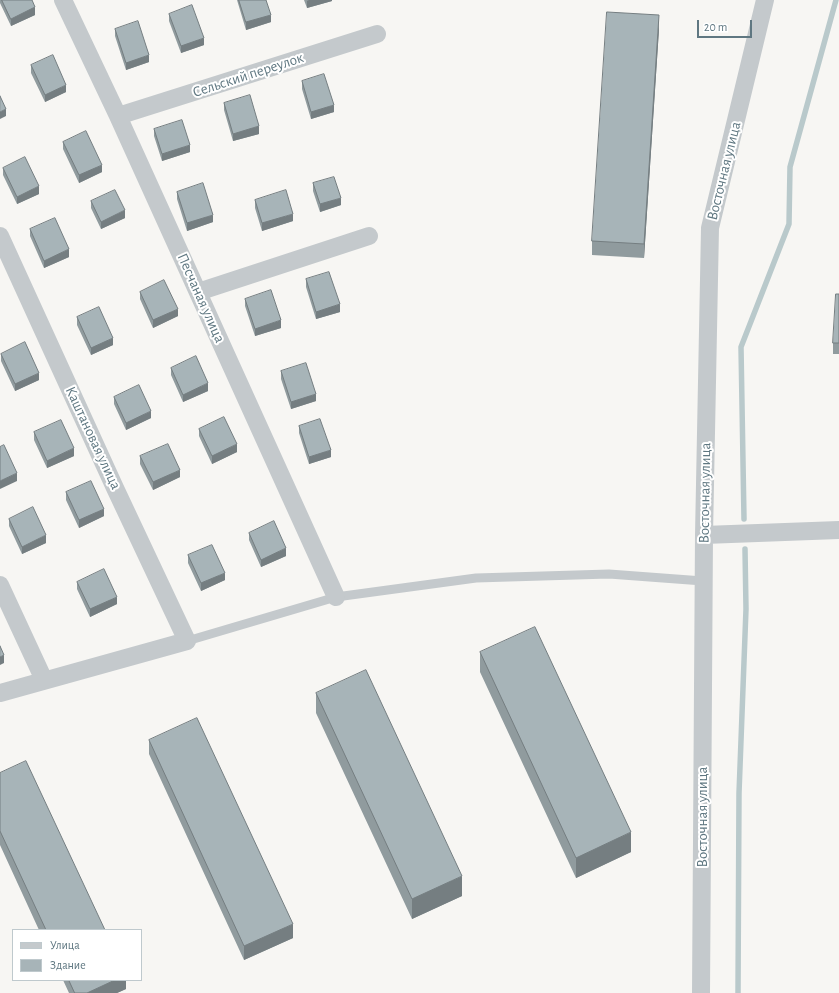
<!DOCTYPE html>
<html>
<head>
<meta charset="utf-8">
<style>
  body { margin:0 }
  #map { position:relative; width:839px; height:993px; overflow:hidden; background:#f7f6f3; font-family:"Alegreya Sans",sans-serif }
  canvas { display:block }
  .legend { position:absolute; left:12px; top:929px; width:130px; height:52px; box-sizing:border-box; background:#fff; border:1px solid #bfc9cd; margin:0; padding:5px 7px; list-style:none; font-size:12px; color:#5f7781 }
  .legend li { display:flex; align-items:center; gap:8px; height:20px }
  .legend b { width:20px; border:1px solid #bfc9cd }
  .scale { position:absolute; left:697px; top:20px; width:55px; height:18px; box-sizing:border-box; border:2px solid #5f7781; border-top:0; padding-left:5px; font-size:12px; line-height:14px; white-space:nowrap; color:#5f7781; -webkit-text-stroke:3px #fff; paint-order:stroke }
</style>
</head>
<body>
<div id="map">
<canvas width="839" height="993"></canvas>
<ul class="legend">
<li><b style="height:5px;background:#c4c9cc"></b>Улица</li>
<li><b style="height:11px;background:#a7b4b8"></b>Здание</li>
</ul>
<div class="scale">20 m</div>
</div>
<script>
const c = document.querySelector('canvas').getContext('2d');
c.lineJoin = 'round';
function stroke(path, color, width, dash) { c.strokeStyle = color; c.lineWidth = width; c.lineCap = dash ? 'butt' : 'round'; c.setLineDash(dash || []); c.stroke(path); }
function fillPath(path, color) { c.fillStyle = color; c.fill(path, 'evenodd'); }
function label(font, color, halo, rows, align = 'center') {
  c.font = font + ' "Alegreya Sans",sans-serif'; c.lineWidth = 4; c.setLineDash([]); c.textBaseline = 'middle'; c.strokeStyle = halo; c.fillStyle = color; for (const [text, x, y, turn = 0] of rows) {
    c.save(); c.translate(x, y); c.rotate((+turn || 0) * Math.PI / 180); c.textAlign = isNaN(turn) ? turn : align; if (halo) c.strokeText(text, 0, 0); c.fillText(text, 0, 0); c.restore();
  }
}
const stream = new Path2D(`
  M 744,519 L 741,347 L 789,224 L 790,167 L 836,0
  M 738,993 L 739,793 L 746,609 L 745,549`);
const lane = new Path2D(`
  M 187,641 L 336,597 L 476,578 L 609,574 L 703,581`);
const street = new Path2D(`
  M 63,0 L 118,116 L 336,597
  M 118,116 L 377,34
  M 0,236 L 115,488 L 187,641 L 0,693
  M 198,292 L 369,236
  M 704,535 L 839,530
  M 0,585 L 44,680
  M 701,993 L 704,535 L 710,228 L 765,0`);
const wall = new Path2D(`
  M 0,0 L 32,0 L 35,15 L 11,26 L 0,3 Z
  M 237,0 L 266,0 L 271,22 L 246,30 Z
  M 304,0 L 332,0 L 332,1 L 307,8 Z
  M 169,14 L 204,45 L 181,53 L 169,21 Z
  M 115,29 L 149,62 L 126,70 L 115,36 Z
  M 659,29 L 644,258 L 592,255 L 592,241 Z
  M 31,65 L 66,92 L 45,102 L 31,73 Z
  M 302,81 L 334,112 L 311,119 L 302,89 Z
  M 224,103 L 259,134 L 233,141 L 224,110 Z
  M 154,129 L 190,152 L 162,161 L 154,136 Z
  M 63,142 L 102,172 L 79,183 L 63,149 Z
  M 3,168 L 39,194 L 17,204 L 3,175 Z
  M 313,183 L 341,205 L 320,212 L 313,191 Z
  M 177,192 L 213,222 L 187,231 L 177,199 Z
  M 255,200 L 293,221 L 262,231 L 255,208 Z
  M 91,201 L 125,218 L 101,229 L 91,208 Z
  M 30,229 L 69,257 L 44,268 L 30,236 Z
  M 306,279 L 340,312 L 316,319 L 306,287 Z
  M 140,292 L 178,316 L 153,328 L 140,299 Z
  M 839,294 L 839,354 L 833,354 L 833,343 Z
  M 245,299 L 281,328 L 255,336 L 245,306 Z
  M 77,317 L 113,345 L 91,355 L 77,325 Z
  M 1,354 L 39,380 L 15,391 L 1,361 Z
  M 171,368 L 208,391 L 183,402 L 171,375 Z
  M 281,371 L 316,401 L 291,409 L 281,379 Z
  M 114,397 L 151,418 L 126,430 L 114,404 Z
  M 299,426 L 331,457 L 309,464 L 299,433 Z
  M 199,429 L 237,452 L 212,464 L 199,436 Z
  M 34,432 L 74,456 L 47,468 L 34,440 Z
  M 140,456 L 180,477 L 153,490 L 140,464 Z
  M 66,492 L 104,516 L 79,528 L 66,500 Z
  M 9,519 L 46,543 L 22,554 L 9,526 Z
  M 249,533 L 286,556 L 261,567 L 249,540 Z
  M 188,555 L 225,580 L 201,591 L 188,563 Z
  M 77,582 L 117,604 L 90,617 L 77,589 Z
  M 480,652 L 631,852 L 576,878 L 480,672 Z
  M 316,693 L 462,896 L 412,919 L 316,713 Z
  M 149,740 L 293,938 L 244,960 L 149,754 Z
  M 0,773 L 105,930 L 39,930 L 0,845 Z
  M 63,980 L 126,980 L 126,989 L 117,993 L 69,993 Z`);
const shadedWall = new Path2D(`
  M 309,0 L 332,0 L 332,1 L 307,8 L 307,1 Z
  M 35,7 L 35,15 L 11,26 L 11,19 Z
  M 271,15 L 271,22 L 246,30 L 246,22 Z
  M 659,15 L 659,29 L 644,258 L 644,244 Z
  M 204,38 L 204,45 L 181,53 L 181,46 Z
  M 149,55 L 149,62 L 126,70 L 126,63 Z
  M 66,85 L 66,92 L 45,102 L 45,95 Z
  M 334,105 L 334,112 L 311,119 L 311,112 Z
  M 6,109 L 6,116 L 0,119 L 0,112 Z
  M 259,126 L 259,134 L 233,141 L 233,134 Z
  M 190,145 L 190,152 L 162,161 L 162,154 Z
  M 102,165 L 102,172 L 79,183 L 79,175 Z
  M 39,186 L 39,194 L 17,204 L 17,197 Z
  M 341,198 L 341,205 L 320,212 L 320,204 Z
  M 125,210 L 125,218 L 101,229 L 101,222 Z
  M 293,214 L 293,221 L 262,231 L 262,223 Z
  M 213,215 L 213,222 L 187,231 L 187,223 Z
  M 69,249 L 69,257 L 44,268 L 44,261 Z
  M 340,304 L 340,312 L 316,319 L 316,312 Z
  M 178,309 L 178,316 L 153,328 L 153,320 Z
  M 281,320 L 281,328 L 255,336 L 255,329 Z
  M 113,338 L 113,345 L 91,355 L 91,348 Z
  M 39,373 L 39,380 L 15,391 L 15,384 Z
  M 208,383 L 208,391 L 183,402 L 183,395 Z
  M 316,394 L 316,401 L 291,409 L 291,402 Z
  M 151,411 L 151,418 L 126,430 L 126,423 Z
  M 237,444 L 237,452 L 212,464 L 212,456 Z
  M 74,448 L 74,456 L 47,468 L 47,461 Z
  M 331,450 L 331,457 L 309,464 L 309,457 Z
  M 180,470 L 180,477 L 153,490 L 153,482 Z
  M 17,473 L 17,481 L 0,489 L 0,481 Z
  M 104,509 L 104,516 L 79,528 L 79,520 Z
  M 46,535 L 46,543 L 22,554 L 22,547 Z
  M 286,548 L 286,556 L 261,567 L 261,560 Z
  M 225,573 L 225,580 L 201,591 L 201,583 Z
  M 117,597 L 117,604 L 90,617 L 90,609 Z
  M 4,655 L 4,663 L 0,665 L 0,657 Z
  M 631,832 L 631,852 L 576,878 L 576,858 Z
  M 462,876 L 462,896 L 412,919 L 412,899 Z
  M 293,924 L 293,938 L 244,960 L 244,946 Z
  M 115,980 L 126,980 L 126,989 L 117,993 L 87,993 Z`);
const building = new Path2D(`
  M 2,0 L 32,0 L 35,7 L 11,19 Z
  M 239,0 L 266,0 L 271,15 L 246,22 Z
  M 192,5 L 204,38 L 181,46 L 169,14 Z
  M 607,12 L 659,15 L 644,244 L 592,241 Z
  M 138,21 L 149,55 L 126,63 L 115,29 Z
  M 53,55 L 66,85 L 45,95 L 31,65 Z
  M 324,74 L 334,105 L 311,112 L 302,81 Z
  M 250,95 L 259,126 L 233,134 L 224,103 Z
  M 0,96 L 6,109 L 0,112 Z
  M 182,120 L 190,145 L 162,154 L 154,129 Z
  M 86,131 L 102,165 L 79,175 L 63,142 Z
  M 25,157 L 39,186 L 17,197 L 3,168 Z
  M 334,177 L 341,198 L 320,204 L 313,183 Z
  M 203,183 L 213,215 L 187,223 L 177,192 Z
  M 115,190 L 125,210 L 101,222 L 91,201 Z
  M 286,190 L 293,214 L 262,223 L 255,200 Z
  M 55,218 L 69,249 L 44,261 L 30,229 Z
  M 329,272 L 340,304 L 316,312 L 306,279 Z
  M 164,280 L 178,309 L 153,320 L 140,292 Z
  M 271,290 L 281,320 L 255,329 L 245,299 Z
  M 836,294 L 839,294 L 839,343 L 833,343 Z
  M 99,307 L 113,338 L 91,348 L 77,317 Z
  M 25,342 L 39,373 L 15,384 L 1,354 Z
  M 196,356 L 208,383 L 183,395 L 171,368 Z
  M 306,363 L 316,394 L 291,402 L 281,371 Z
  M 139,385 L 151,411 L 126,423 L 114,397 Z
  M 224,417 L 237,444 L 212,456 L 199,429 Z
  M 320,419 L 331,450 L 309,457 L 299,426 Z
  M 61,420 L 74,448 L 47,461 L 34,432 Z
  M 168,444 L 180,470 L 153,482 L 140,456 Z
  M 4,445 L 17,473 L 0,481 L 0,447 Z
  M 91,481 L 104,509 L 79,520 L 66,492 Z
  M 33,507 L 46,535 L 22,547 L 9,519 Z
  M 274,521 L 286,548 L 261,560 L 249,533 Z
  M 212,545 L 225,573 L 201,583 L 188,555 Z
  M 104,569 L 117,597 L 90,609 L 77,582 Z
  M 535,627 L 631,832 L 576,858 L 480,652 Z
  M 0,646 L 4,655 L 0,657 Z
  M 366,670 L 462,876 L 412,899 L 316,693 Z
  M 197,718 L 293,924 L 244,946 L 149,740 Z
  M 26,761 L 105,930 L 46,930 L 0,831 L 0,773 Z
  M 69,980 L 115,980 L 87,993 L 75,993 Z`);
const streetNames = [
  ["Сельский переулок",248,75,-18],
  ["Восточная улица",724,171,-76],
  ["Песчаная улица",201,298,66],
  ["Каштановая улица",93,438,65],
  ["Восточная улица",705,493,-89],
  ["Восточная улица",702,817,-90]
];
stroke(stream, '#b9c9cb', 5.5);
stroke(lane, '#c4c9cc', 9);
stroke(street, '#c4c9cc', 18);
fillPath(wall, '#909b9e');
fillPath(shadedWall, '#757e81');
fillPath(building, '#a7b4b8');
stroke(building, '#757e81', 1);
label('15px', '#5f7781', '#fff', streetNames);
</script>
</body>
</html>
